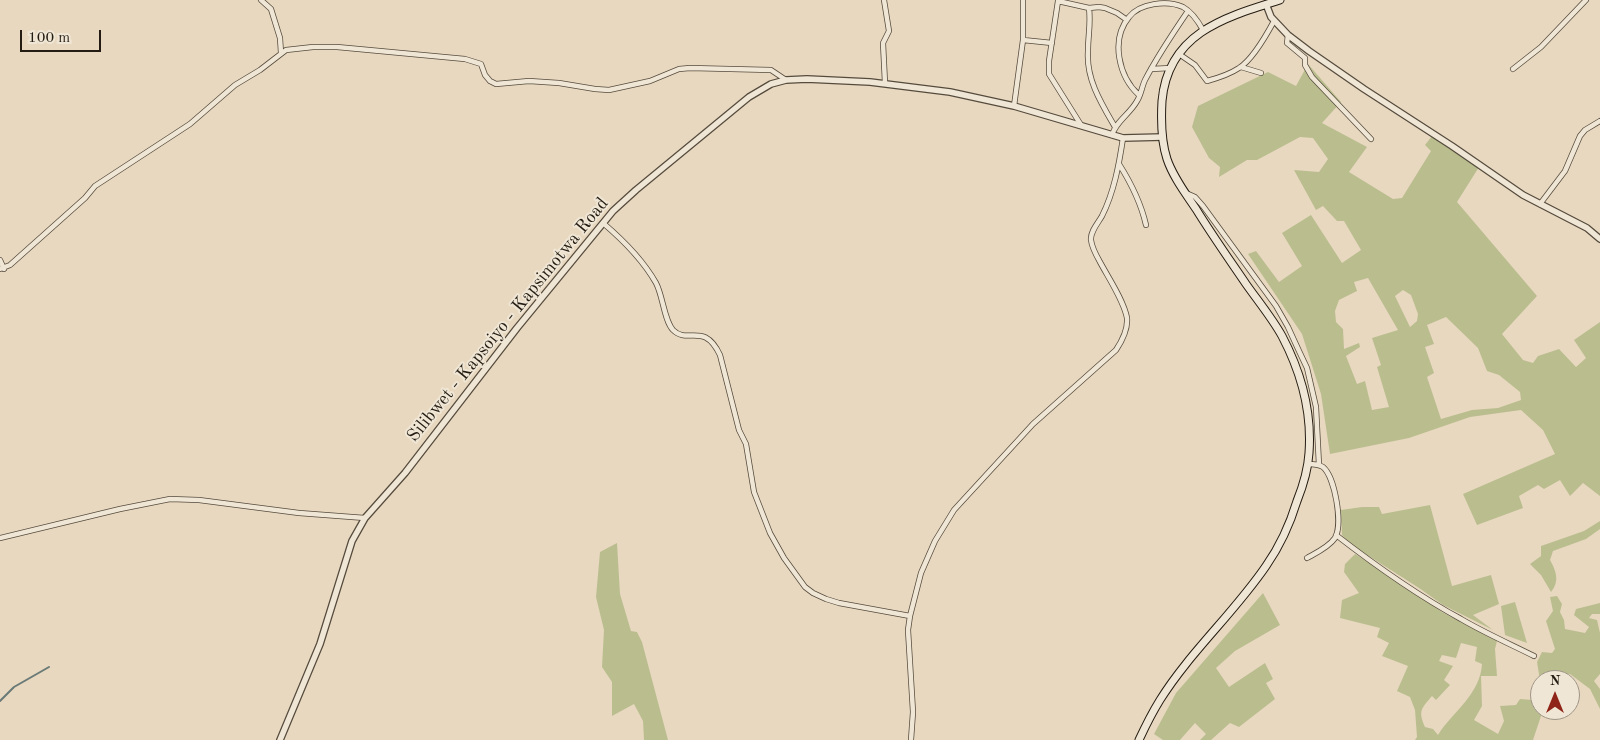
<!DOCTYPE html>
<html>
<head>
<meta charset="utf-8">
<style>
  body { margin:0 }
  #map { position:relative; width:1600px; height:740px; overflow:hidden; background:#e8d8bf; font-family:"Old Standard TT",serif }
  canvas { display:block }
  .north { position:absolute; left:1530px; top:670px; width:50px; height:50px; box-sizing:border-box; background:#f0e6d5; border:1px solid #9e9587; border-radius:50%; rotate:0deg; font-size:14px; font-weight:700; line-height:20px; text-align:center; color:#241c12 }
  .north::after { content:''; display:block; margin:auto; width:18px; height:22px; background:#8f2418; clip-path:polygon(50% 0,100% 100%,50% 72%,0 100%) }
  .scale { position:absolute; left:20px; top:30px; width:81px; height:22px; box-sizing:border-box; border:2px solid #241c12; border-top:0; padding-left:6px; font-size:15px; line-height:18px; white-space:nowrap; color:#241c12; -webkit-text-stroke:4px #f0e6d5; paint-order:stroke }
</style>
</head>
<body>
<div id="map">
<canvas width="1600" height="740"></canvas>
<div class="north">N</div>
<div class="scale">100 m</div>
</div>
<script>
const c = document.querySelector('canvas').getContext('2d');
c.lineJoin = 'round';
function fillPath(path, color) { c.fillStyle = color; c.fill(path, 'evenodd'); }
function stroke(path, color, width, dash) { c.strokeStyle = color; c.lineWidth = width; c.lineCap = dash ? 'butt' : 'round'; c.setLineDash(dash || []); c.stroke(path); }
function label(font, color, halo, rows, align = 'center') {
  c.font = font + ' "Old Standard TT",serif'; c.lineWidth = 4; c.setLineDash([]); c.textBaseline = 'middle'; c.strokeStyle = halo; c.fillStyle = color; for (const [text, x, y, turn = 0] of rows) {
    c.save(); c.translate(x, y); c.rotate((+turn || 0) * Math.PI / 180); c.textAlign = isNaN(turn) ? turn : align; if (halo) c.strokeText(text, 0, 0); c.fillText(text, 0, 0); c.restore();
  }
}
const green = new Path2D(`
  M 1308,64 L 1341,102 L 1322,123 L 1367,147 L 1349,172 L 1393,199 L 1402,198 L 1431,151 L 1425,145 L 1432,136 L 1479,167 L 1457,202 L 1537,296 L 1502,334 L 1523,360 L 1533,363 L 1538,356 L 1559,349 L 1576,367 L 1586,358 L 1574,340 L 1600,322 L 1600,496 L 1583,483 L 1570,496 L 1560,480 L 1544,489 L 1538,485 L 1519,496 L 1523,508 L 1477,525 L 1463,494 L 1555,454 L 1543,430 L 1521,410 L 1470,417 L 1409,438 L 1330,454 L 1321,394 L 1302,334 L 1248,254 L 1256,251 L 1279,282 L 1302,266 L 1282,233 L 1311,215 L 1342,263 L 1361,250 L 1344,221 L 1337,221 L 1323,206 L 1316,210 L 1294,170 L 1319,172 L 1328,159 L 1313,138 L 1300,137 L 1257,160 L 1247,160 L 1219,177 L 1220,167 L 1209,158 L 1192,127 L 1198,106 L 1268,72 L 1296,86 ZM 1368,278 L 1398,330 L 1372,338 L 1381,365 L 1377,367 L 1389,407 L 1372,410 L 1365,381 L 1357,384 L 1346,356 L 1360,347 L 1359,343 L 1344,349 L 1343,329 L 1336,322 L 1335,311 L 1339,300 L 1357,291 L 1354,282 ZM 1403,290 L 1411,295 L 1418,314 L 1417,321 L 1410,327 L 1395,296 ZM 1446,317 L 1478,348 L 1487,371 L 1499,375 L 1520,392 L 1521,400 L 1498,408 L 1472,410 L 1441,419 L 1427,377 L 1434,373 L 1425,347 L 1434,344 L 1427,325 Z
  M 1430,505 L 1452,586 L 1491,575 L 1499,604 L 1473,615 L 1493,630 L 1443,605 L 1419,588 L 1350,544 L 1342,535 L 1341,510 L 1362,507 L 1379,507 L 1382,514 Z
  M 1600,521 L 1600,529 L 1586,539 L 1553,551 L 1550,560 C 1556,571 1560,581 1551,592 L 1541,575 L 1530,564 L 1541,556 L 1541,546 L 1584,531 Z
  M 617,543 L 620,594 L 631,631 L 637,632 L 642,642 L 668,740 L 644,740 L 643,721 L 634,704 L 612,716 L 612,682 L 602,667 L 604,630 L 596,597 L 600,552 Z
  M 1355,554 L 1423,597 L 1442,612 L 1497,641 L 1495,649 L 1497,676 L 1481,676 L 1482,706 L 1474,720 L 1498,734 L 1504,721 L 1500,706 L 1516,705 L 1520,699 L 1533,700 L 1540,681 L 1540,710 L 1543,710 L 1533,740 L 1415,740 L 1417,737 L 1415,710 L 1410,697 L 1397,691 L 1408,666 L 1382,656 L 1389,643 L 1377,637 L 1380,628 L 1340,618 L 1342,600 L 1359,593 L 1344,572 L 1345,564 ZM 1461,643 L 1477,647 L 1475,661 L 1482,664 C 1480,695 1453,711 1438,735 L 1433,729 L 1425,727 C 1418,711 1421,709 1432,696 L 1436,700 L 1450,685 L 1444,680 L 1453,666 L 1439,661 L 1442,655 L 1456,658 Z
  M 1263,593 L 1280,625 L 1235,651 L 1216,668 L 1229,687 L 1265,663 L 1273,679 L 1266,683 L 1275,699 L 1239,727 L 1230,723 L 1211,740 L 1200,740 L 1206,734 L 1195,723 L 1180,740 L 1163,740 L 1154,734 L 1176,693 Z
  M 1557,596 L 1562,604 L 1560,612 L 1564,620 L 1565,629 L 1585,633 L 1589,627 L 1574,615 L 1576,609 L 1600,603 L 1600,614 L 1592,614 L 1589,618 L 1597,620 L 1600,633 L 1600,674 L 1594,681 L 1600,689 L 1600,709 L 1590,689 L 1570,674 L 1562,675 L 1560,680 L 1540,680 L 1537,662 L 1542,652 L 1552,653 L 1555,649 L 1546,621 L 1553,611 L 1550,597 Z
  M 1515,602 L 1527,643 L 1505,635 L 1501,606 Z`);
const stream = new Path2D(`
  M 0,701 L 14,687 L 49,667`);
const minor = new Path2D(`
  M 261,0 L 271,9 L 280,38 L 281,53
  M 884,0 L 889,31 L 883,43 L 885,83
  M 1058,1 L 1049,61 L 1049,74 L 1081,125
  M 1058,1 L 1089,8 L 1099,7 L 1105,8 L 1117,13 L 1127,20
  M 1089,8 C 1091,24 1088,35 1088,51 C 1086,79 1101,103 1115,127
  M 1288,35 L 1287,43 L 1305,58 L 1305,65 L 1312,77 L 1371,139
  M 1023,40 L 1052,43
  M 1179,54 L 1195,65 L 1207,81 C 1218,78 1230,74 1239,68 C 1252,60 1267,34 1274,21
  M 1241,67 L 1261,73
  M 1151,69 L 1171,68
  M 1513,69 L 1541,47 L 1586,0
  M 1139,95 C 1119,77 1110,40 1129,17 C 1140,3 1167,0 1183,7 C 1192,12 1198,21 1203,30
  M 1014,106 L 1023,40 L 1023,0
  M 1112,135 C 1116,121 1130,114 1137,101 C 1141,95 1142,86 1145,80 C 1158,55 1173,33 1188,11
  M 1119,164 C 1131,183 1141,203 1146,225
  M 1186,193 L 1195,197 L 1203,206 L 1276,306 L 1288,327 L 1299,351 L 1307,368 L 1316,407 L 1319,465
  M 1540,204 L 1565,171 L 1580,136 L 1585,130 L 1600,121
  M 603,223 C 623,240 643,260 656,283 C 663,296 664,320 673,330 C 688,345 704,321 720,355 L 739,430 L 746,444 L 754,492 L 770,533 L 784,558 L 805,587 L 813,593 L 826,599 L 839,603 L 910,616
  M 0,260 L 4,269
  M 0,269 L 10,265 L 85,198 L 95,186 L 190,124 L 235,85 L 260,70 L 286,50 L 313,47 L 337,47 L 465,59 L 481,64 L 485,75 L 490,81 L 496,84 L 529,81 L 559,83 L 595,89 L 609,90 L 650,81 L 679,69 L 690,68 L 771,70 L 786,80
  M 1336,535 C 1376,566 1417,595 1461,619 C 1485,633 1510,644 1534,656
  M 0,538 L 120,509 L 170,499 L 199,500 L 299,513 L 365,518
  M 1307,558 C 1316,553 1329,547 1335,538 C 1343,524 1335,477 1323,467 C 1318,464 1313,464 1308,464
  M 911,740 L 913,712 L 908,630 L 910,616 L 921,573 L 935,541 L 954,510 L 1033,424 L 1116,350 C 1122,341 1128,329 1127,318 C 1124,301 1108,277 1100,262 C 1096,255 1092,248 1091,240 C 1090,232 1098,223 1102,216 C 1114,192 1119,165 1123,138`);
const tertiary = new Path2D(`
  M 1266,4 L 1271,17 L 1288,35 L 1309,51 L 1364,89 L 1452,146 L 1523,195 L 1587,228 L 1600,239
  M 280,740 L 320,644 L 352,541 L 365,518 L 405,473 L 517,328 L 613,211 L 636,190 L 749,97 L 771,84 L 786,80 L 807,79 L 870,82 L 950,92 L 1014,106 L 1123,138 L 1163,137`);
const secondary = new Path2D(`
  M 1139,740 C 1145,727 1152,713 1160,700 C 1190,652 1234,613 1266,566 C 1280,546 1290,524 1297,501 C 1303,486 1308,469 1309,453 C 1312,412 1301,372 1282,336 C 1272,318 1258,301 1246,284 C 1229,259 1212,235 1196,209 C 1186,194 1173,177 1167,159 C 1161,141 1161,119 1162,101 C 1168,33 1225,17 1280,0`);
const streetNames = [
  ["Silibwet - Kapsoiyo - Kapsimotwa Road",508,320,-51]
];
fillPath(green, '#babe8f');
stroke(stream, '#6a7a77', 2);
stroke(minor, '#554b3d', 6);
stroke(tertiary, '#554b3d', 8);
stroke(secondary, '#241c12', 9);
stroke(minor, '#f0e6d5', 4.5);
stroke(tertiary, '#f0e6d5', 5.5);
stroke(secondary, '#f0e6d5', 7);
label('18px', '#241c12', '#f0e6d5', streetNames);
</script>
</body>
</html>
